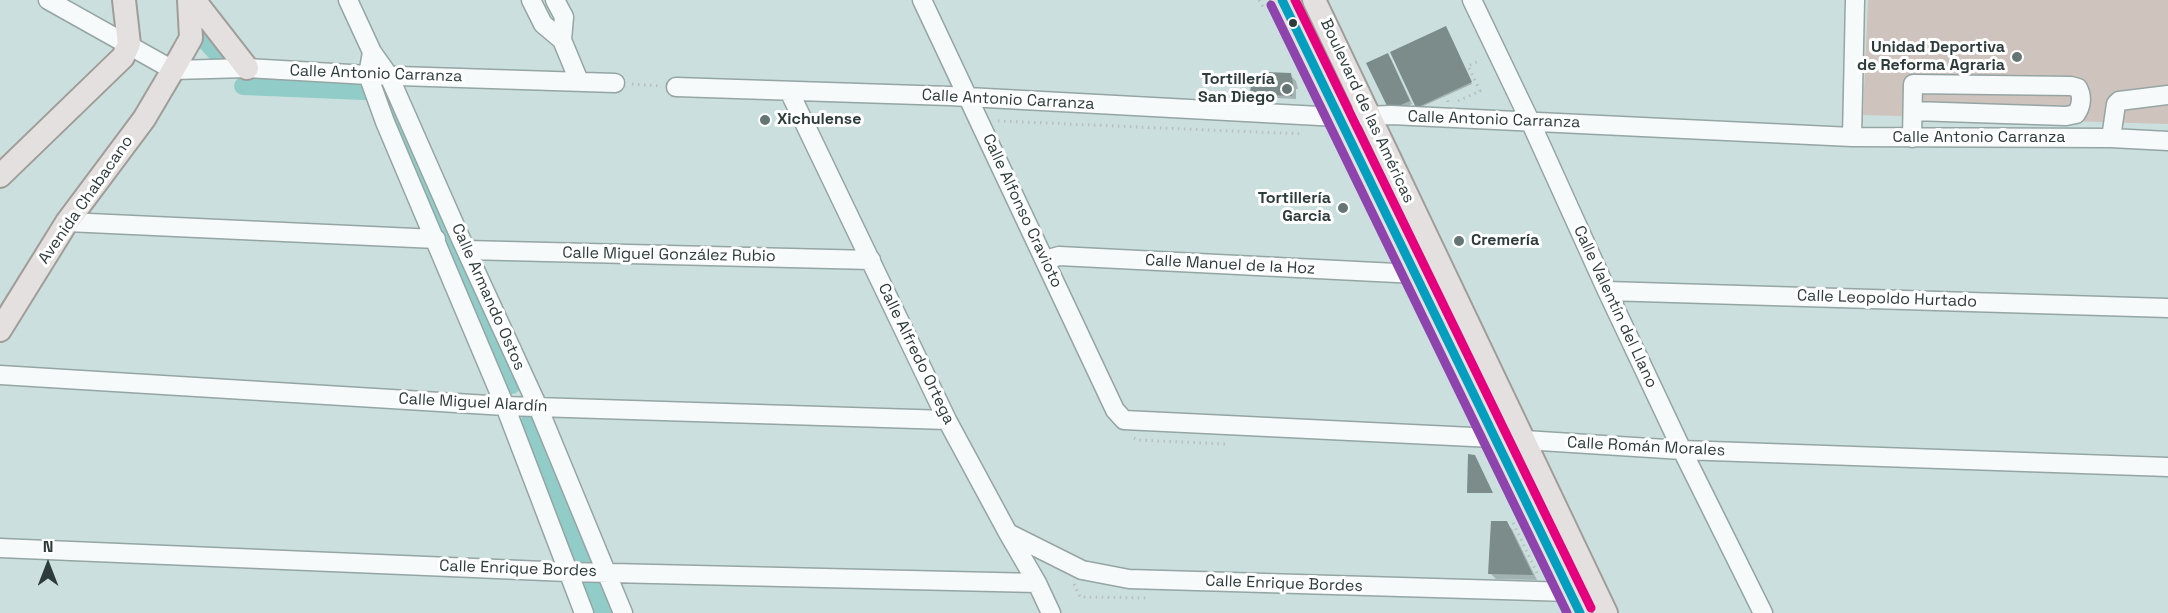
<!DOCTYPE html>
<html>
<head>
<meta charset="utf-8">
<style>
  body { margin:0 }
  #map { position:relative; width:2168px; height:613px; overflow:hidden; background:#cbe0de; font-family:"Space Grotesk",sans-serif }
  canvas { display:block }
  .north { position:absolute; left:18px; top:535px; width:60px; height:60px; -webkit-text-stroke:4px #fff; paint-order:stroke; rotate:0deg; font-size:16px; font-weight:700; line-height:24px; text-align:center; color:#2d3c3b }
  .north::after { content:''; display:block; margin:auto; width:21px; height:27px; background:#2d3c3b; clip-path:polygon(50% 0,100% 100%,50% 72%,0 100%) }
</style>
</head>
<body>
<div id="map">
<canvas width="2168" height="613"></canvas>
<div class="north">N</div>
</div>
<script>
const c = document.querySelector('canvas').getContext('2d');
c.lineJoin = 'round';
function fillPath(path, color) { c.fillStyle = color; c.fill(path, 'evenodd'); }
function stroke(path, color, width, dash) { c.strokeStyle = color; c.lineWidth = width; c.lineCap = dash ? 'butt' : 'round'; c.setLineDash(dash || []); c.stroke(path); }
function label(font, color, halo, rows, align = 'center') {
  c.font = font + ' "Space Grotesk",sans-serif'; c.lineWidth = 6; c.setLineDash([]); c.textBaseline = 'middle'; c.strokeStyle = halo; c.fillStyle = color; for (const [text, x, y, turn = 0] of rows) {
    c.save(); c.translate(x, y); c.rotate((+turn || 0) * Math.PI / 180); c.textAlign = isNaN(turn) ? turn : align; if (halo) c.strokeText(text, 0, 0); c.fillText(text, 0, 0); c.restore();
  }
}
const green = new Path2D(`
  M 1868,0 L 2168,0 L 2168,124 L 1863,115 Z`);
const shadow = new Path2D(`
  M 1447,30 L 1472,84 L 1419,108 L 1418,107 Z
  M 1387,55 L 1391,59 L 1412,104 L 1394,113 Z
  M 1290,75 L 1296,81 L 1298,89 L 1296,89 L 1296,99 L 1256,97 L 1252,93 Z
  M 1506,523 L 1512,529 L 1537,580 L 1496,579 L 1490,573 Z`);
const canal = new Path2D(`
  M 202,37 L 221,58
  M 243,86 L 387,92 L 512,385
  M 528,424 L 604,613`);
const building = new Path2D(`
  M 1446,26 L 1472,82 L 1416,108 L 1390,52 Z
  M 1388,53 L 1410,101 L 1389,110 L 1366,63 Z
  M 1264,72 L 1291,73 L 1293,84 L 1292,96 L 1250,94 L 1251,82 L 1264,82 Z
  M 1468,454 L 1475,455 L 1493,493 L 1467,493 Z
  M 1491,521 L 1507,521 L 1533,575 L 1488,574 Z`);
const path = new Path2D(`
  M 1259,0 L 1264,9
  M 632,84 L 661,86
  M 1445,95 L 1448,102
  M 1458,101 L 1480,91 L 1468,66 L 1481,60
  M 998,121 L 1303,134
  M 1134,438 L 1138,440 L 1225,444
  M 1513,523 L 1537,573
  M 1074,584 L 1080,597 L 1146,598`);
const minor = new Path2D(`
  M 48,0 L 173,70 L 247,68 L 368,75 L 615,83
  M 348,0 L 372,52 L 389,76 L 460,237 L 538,407 L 623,613
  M 531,0 L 543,24 L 562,40 L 579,81
  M 555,0 L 564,17 L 562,40
  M 922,0 L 1115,410 L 1124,420 L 1493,438 L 1682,450 L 2168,467
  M 1472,0 L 1530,121 L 1607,291 L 1682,450 L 1763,613
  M 372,52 L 368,75 L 385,122 L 505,406 L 584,613
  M 676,87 L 949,96 L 1338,117 L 1391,115 L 1852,137 L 2111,138 L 2168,141
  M 789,91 L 947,420 L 1008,533 L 1037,583 L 1051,613
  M 1852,137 L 1855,0
  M 1912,138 L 1913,84 L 2071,86 L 2078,88 C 2083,97 2081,107 2076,114 L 2066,116 L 1913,111
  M 2111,138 L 2116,104 L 2119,101 L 2168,95
  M 67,222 L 436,239
  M 466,250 L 871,260
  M 1045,260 L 1059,256 L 1416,274
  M 1607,291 L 2168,308
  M 0,375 L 505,406 L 947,420
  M 1008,533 L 1082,570 L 1129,579 L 1570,592
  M 0,548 L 568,572 L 1037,583`);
const major = new Path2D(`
  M 194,0 L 247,68
  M 1282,0 L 1580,613
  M 1314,0 L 1606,613
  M 0,176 L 123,57 L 129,44 L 124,0
  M 0,330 L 67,222 L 144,119 L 173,70 L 191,38 L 189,0`);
const bus1 = new Path2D(`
  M 1282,0 L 1580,613`);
const bus2 = new Path2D(`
  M 1271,5 L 1567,613`);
const bus3 = new Path2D(`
  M 1295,0 L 1591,608`);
const markers = [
  [1293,23,5,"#2d3c3b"],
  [2017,57,6,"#647574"],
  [1287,89,6,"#647574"],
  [765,120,6,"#647574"],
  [1343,208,6,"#647574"],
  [1459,241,6,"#647574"]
];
const poiNames = [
  ["Unidad Deportiva",2005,48],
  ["de Reforma Agraria",2005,66],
  ["Tortillería",1275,80],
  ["San Diego",1275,98],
  ["Xichulense",777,120,"left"],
  ["Tortillería",1331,199],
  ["Garcia",1331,217],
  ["Cremería",1471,241,"left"]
];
const streetNames = [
  ["Calle Antonio Carranza",376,74,2],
  ["Calle Antonio Carranza",1008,100,3],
  ["Boulevard de las Américas",1367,111,65],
  ["Calle Antonio Carranza",1494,120,2],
  ["Calle Antonio Carranza",1979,138],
  ["Avenida Chabacano",86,200,-55],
  ["Calle Alfonso Cravioto",1022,211,65],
  ["Calle Miguel González Rubio",669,255,1],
  ["Calle Manuel de la Hoz",1230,265,3],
  ["Calle Armando Ostos",488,297,66],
  ["Calle Leopoldo Hurtado",1887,299,2],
  ["Calle Valentín del Llano",1615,307,65],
  ["Calle Alfredo Ortega",916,354,64],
  ["Calle Miguel Alardín",473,403,3],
  ["Calle Román Morales",1646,447,3],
  ["Calle Enrique Bordes",518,569,2],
  ["Calle Enrique Bordes",1284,584,2]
];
fillPath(green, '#cfc3bd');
fillPath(shadow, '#0003');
stroke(canal, '#91ccc9', 18);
fillPath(building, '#7c8c8b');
stroke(minor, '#94a5a3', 21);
stroke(major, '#a09d99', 26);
stroke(path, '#b8bfbe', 3, [1.5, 4.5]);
stroke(minor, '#f7fafa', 18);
stroke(major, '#e4e0df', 22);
stroke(bus1, '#049ebf', 9);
stroke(bus2, '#8e44ad', 9);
stroke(bus3, '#e5007d', 9);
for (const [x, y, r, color] of markers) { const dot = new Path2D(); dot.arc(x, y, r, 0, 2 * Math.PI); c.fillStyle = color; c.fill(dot); stroke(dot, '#fff', 2); }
label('bold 16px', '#2d3c3b', '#fff', poiNames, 'right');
label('16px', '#2d3c3b', '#fff', streetNames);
</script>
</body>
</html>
